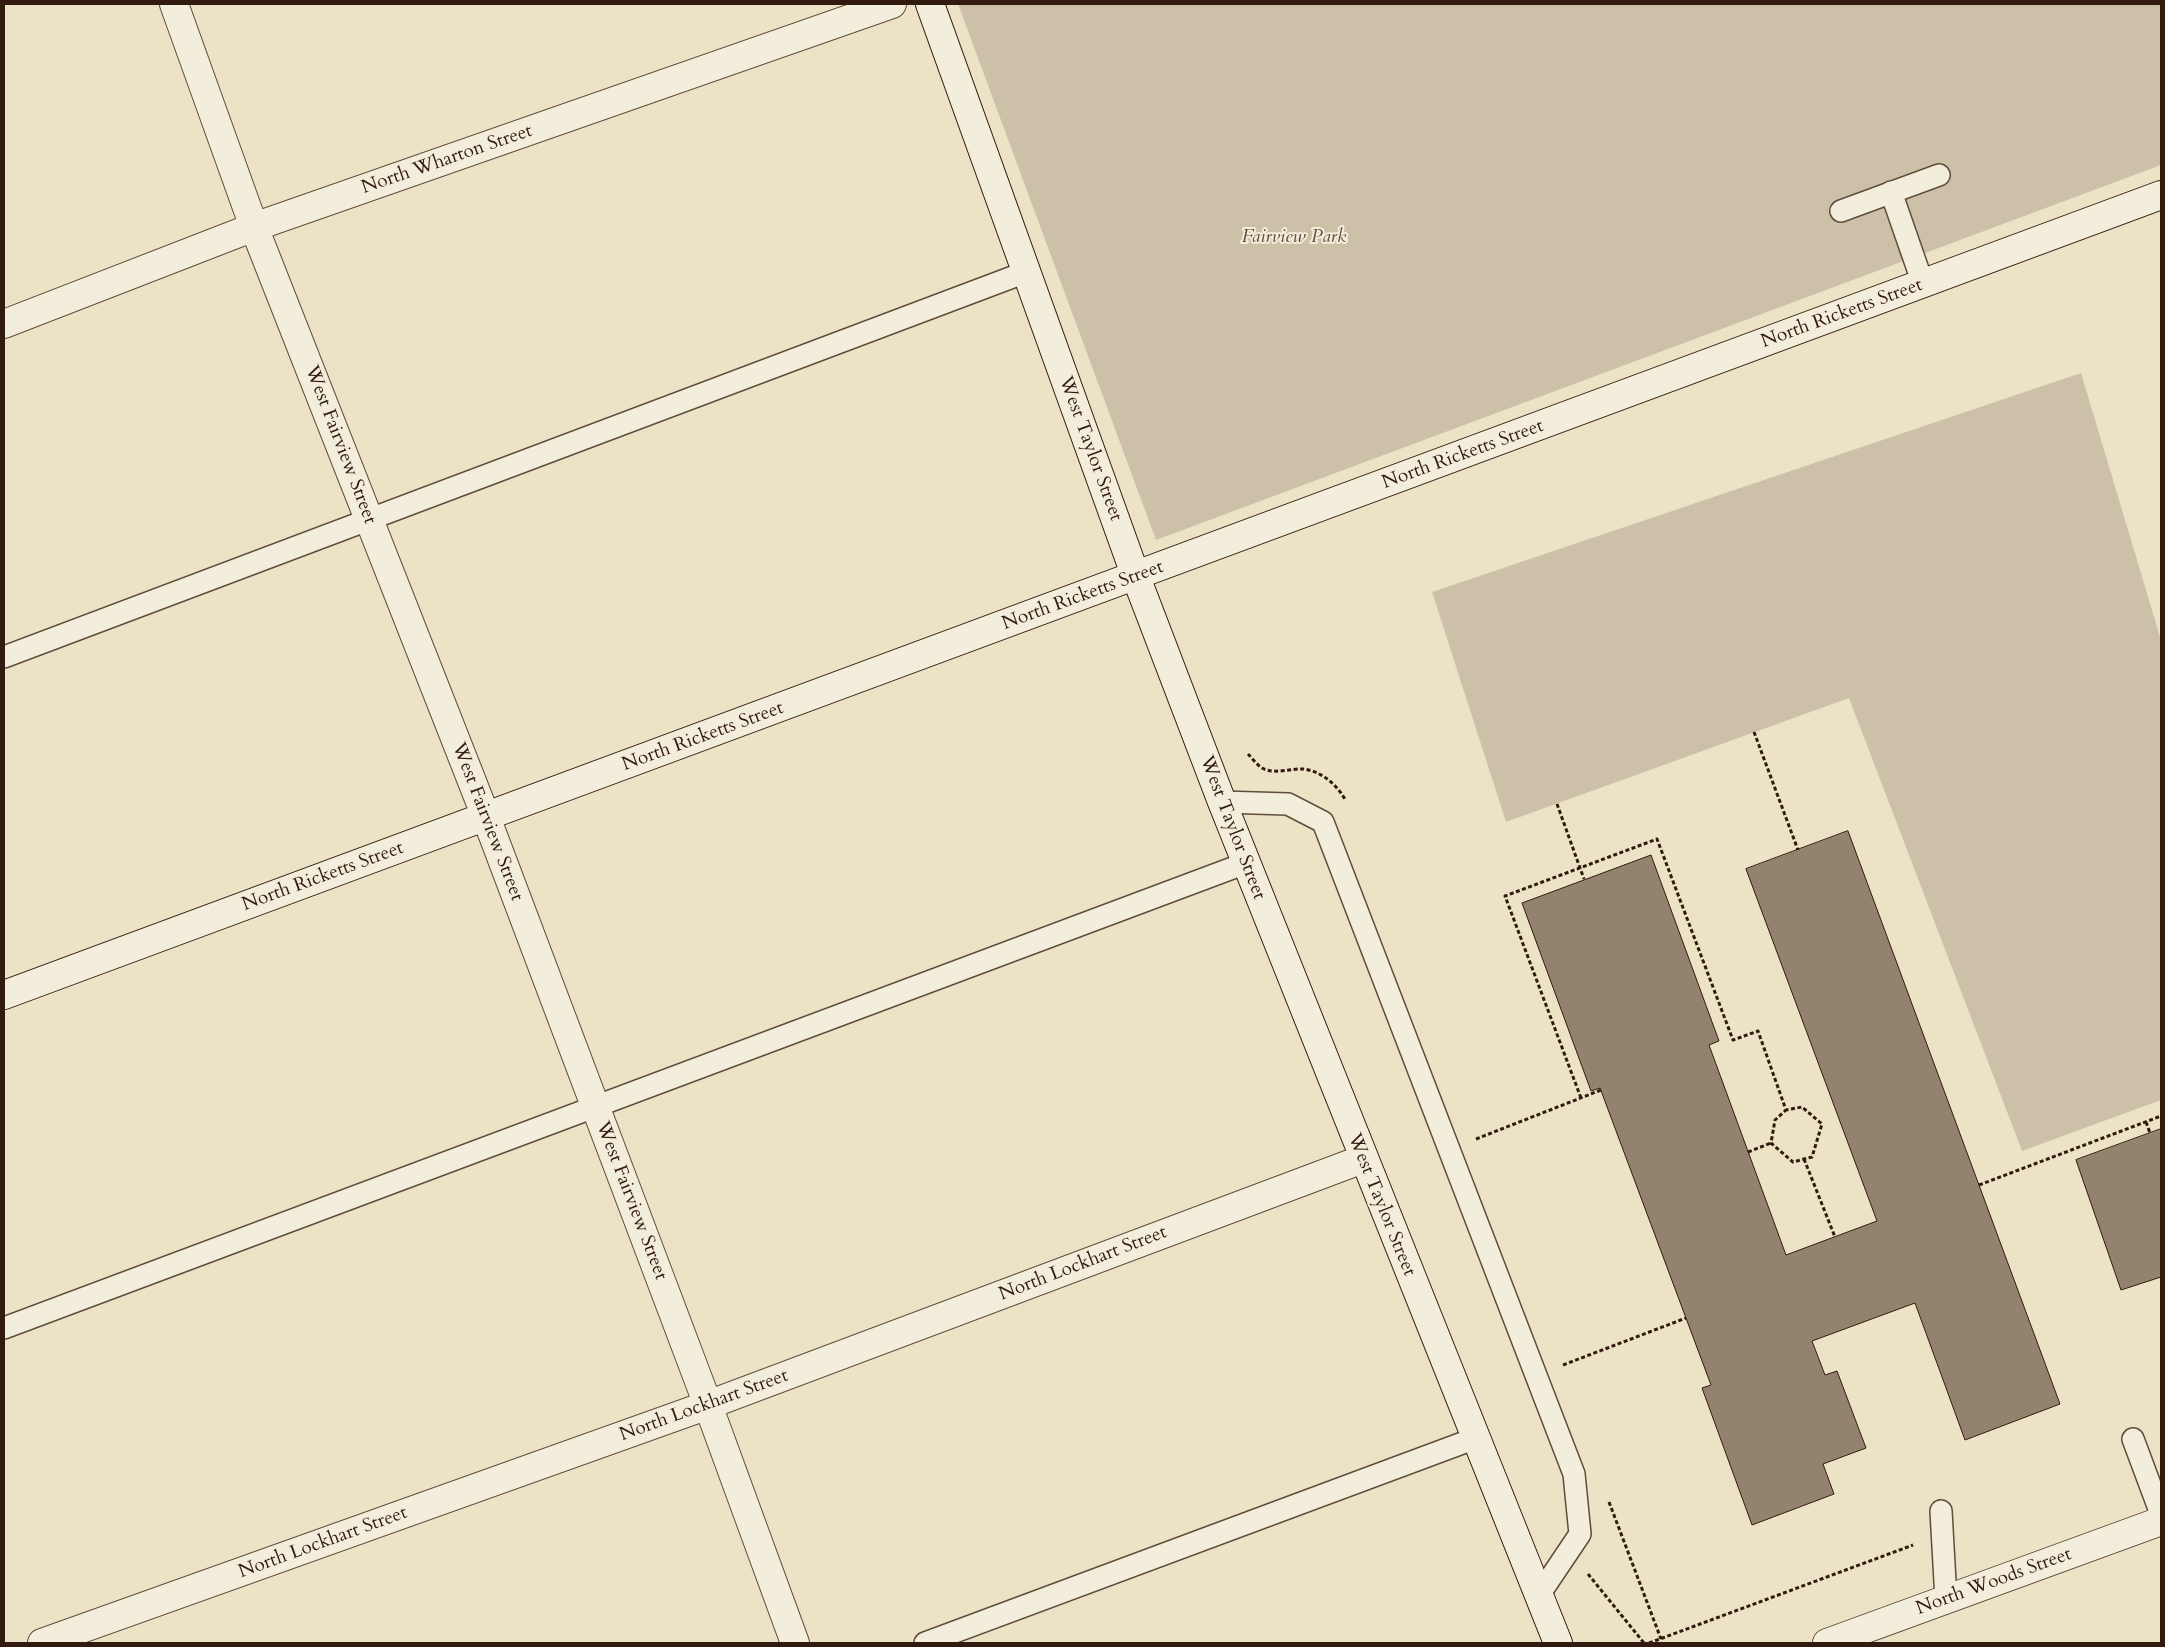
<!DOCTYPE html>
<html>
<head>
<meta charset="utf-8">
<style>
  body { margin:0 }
  #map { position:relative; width:2165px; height:1647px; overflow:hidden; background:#ece3c7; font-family:Cardo,serif }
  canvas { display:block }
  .frame { position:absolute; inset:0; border:5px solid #321a0e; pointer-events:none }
</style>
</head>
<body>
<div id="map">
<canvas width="2165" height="1647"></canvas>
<div class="frame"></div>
</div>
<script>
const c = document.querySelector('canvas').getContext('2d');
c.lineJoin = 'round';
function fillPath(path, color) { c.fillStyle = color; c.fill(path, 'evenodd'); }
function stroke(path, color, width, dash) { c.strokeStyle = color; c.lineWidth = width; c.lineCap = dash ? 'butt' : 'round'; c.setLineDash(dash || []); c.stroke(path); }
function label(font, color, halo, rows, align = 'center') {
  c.font = font + ' Cardo,serif'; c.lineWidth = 4; c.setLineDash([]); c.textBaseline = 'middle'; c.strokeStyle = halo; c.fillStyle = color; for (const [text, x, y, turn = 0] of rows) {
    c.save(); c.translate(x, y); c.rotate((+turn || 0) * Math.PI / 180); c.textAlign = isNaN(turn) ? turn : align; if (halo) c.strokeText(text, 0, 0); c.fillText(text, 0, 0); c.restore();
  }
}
const green = new Path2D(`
  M 958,4 L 2161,4 L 2161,165 L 1156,540 Z
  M 2081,373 L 2161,640 L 2161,1100 L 2022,1151 L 1849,698 L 1506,822 L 1432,592 Z`);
const building = new Path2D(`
  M 1848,831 L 2060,1404 L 1965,1440 L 1915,1303 L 1812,1341 L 1825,1375 L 1837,1371 L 1866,1448 L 1823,1464 L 1834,1494 L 1752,1525 L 1702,1388 L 1711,1385 L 1600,1088 L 1591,1091 L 1522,903 L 1651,855 L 1719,1041 L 1709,1045 L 1786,1255 L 1877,1221 L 1746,869 Z
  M 2161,1129 L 2161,1277 L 2121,1290 L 2076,1160 Z`);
const path = new Path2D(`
  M 1754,732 L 1798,850
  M 1248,754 C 1252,758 1257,765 1262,768 C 1275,775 1291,768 1304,769 C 1323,772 1337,785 1346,801
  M 1557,804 L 1584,879
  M 1581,1098 L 1505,896 L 1657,839 L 1733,1040 L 1758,1031 L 1786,1110 L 1802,1107 L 1822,1124 L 1812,1157 L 1793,1162 L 1771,1143 L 1775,1120 L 1786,1110
  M 2146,1122 L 2150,1133
  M 1476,1139 L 1601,1090
  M 1748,1152 L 1771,1143
  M 1804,1159 L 1835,1237
  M 1979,1185 L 2161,1116
  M 1563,1365 L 1686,1318
  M 1609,1502 L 1661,1639
  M 1588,1574 L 1644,1643
  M 1649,1643 L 1913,1545`);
const lane = new Path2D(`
  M 1891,192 L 1923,284
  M 1841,211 L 1939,175
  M 4,657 L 1026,272
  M 1222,802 L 1288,804 L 1323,822 L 1574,1474 L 1580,1534 L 1539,1595
  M 4,1328 L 1246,863
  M 2133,1439 L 2161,1514
  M 1941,1511 L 1946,1600
  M 925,1643 L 1476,1438`);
const street = new Path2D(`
  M 174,4 L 254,227 L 486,817 L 708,1405 L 795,1643
  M 4,324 L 254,227 L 892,4
  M 42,1643 L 708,1405 L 1363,1159
  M 1827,1643 L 2161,1521`);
const secondary = new Path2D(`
  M 930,4 L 1136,577 L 1222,802 L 1558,1643
  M 4,995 L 2161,195`);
const streetNames = [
  ["North Wharton Street",447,160,-19],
  ["North Ricketts Street",1842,314,-20],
  ["West Fairview Street",340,445,69],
  ["West Taylor Street",1090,449,70],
  ["North Ricketts Street",1463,455,-20],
  ["North Ricketts Street",1083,596,-20],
  ["North Ricketts Street",703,737,-20],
  ["West Fairview Street",487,822,69],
  ["West Taylor Street",1232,828,69],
  ["North Ricketts Street",323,877,-20],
  ["West Fairview Street",631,1201,69],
  ["West Taylor Street",1381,1205,68],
  ["North Lockhart Street",1083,1264,-21],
  ["North Lockhart Street",704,1406,-20],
  ["North Lockhart Street",323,1543,-20],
  ["North Woods Street",1994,1582,-20]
];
const parkNames = [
  ["Fairview Park",1294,238]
];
fillPath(green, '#ccc1a8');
fillPath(building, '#93836e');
stroke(building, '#321a0e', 1);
stroke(lane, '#604c3c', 24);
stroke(street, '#604c3c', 30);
stroke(secondary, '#321a0e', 30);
stroke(path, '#321a0e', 3, [4, 2.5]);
stroke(lane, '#f3eddb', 21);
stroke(street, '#f3eddb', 28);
stroke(secondary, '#f3eddb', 28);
label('19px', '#321a0e', '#f3eddb', streetNames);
label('italic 19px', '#604c3c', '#f3eddb', parkNames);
</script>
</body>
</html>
